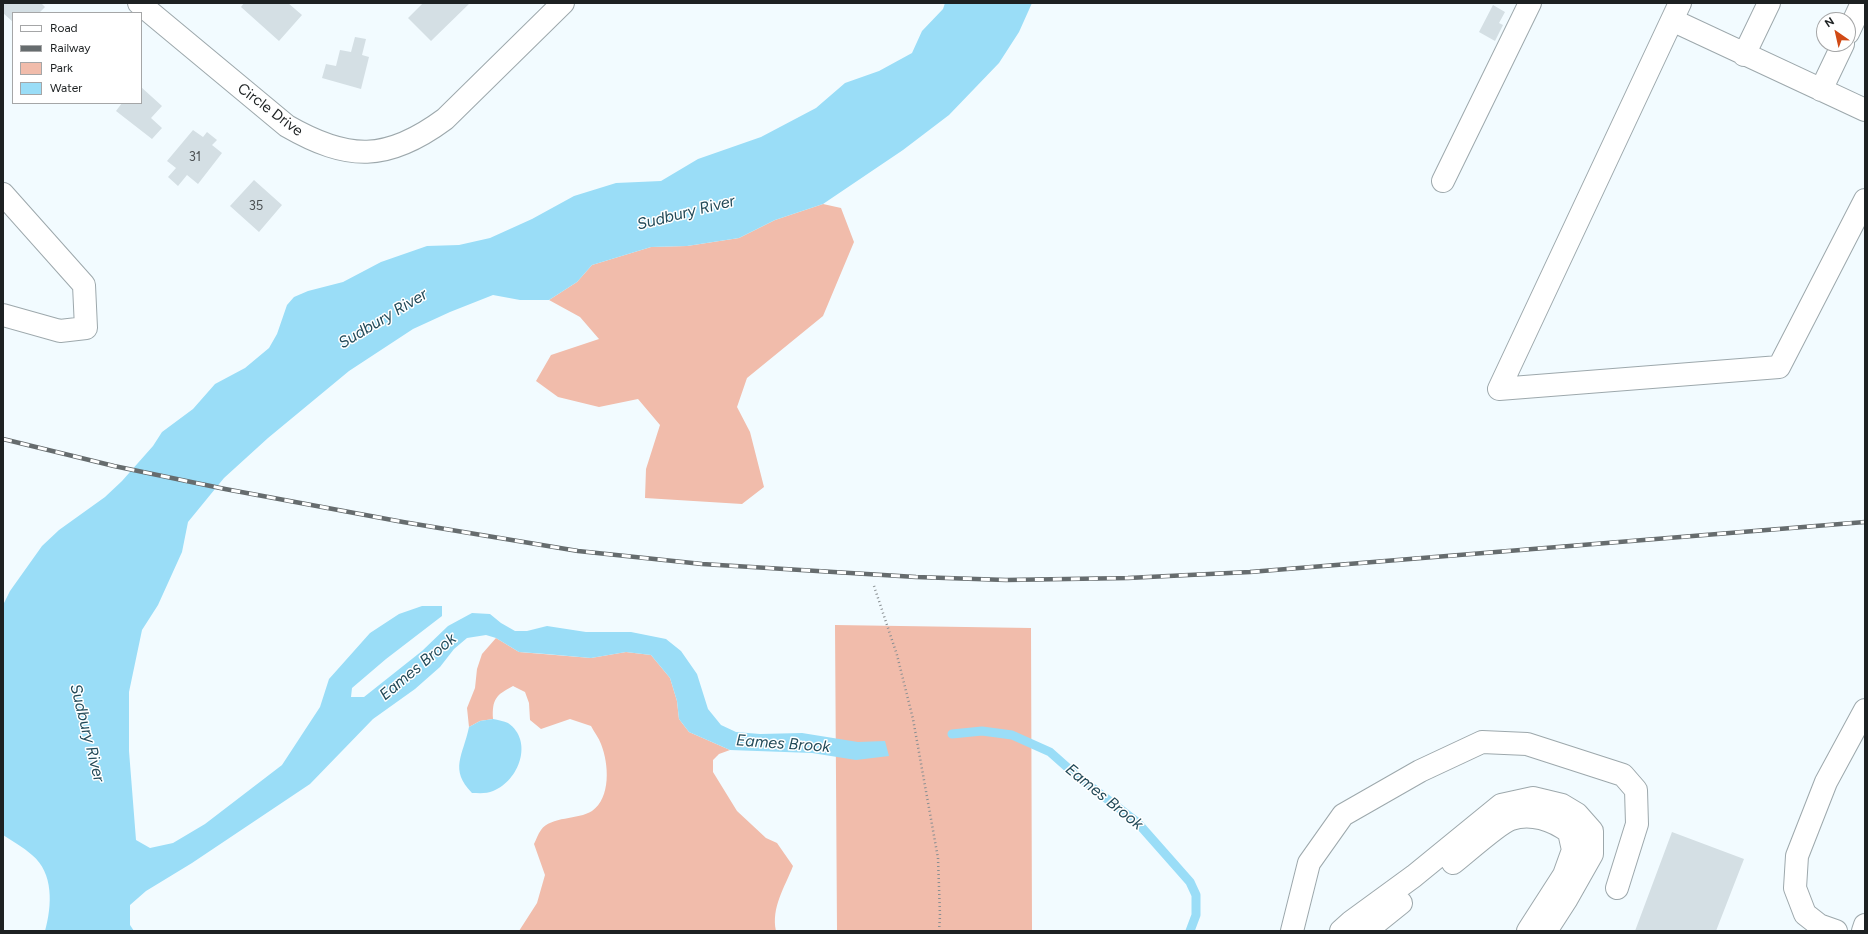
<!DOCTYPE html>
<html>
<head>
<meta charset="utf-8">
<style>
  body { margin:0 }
  #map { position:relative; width:1868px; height:934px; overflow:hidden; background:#f2fbff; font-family:Figtree,sans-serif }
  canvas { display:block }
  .frame { position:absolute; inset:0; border:4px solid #1d2122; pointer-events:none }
  .legend { position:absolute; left:12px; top:12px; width:130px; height:92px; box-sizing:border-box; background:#fff; border:1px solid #a5a6a7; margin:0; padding:5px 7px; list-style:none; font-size:12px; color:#1d2122 }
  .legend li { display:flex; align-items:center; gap:8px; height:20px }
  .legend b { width:20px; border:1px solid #a5a6a7 }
  .north { position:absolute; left:1816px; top:12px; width:40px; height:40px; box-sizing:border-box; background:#fff; border:1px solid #a5a6a7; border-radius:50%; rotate:326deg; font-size:11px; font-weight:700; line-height:16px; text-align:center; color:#1d2122 }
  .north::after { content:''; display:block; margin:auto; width:14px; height:18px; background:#d14a15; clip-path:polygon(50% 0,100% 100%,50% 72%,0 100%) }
</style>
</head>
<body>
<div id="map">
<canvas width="1868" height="934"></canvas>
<div class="frame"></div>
<ul class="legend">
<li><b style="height:5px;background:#fff"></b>Road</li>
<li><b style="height:5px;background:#666c6e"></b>Railway</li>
<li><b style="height:11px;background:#f1bcab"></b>Park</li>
<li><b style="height:11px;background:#9addf7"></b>Water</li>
</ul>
<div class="north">N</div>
</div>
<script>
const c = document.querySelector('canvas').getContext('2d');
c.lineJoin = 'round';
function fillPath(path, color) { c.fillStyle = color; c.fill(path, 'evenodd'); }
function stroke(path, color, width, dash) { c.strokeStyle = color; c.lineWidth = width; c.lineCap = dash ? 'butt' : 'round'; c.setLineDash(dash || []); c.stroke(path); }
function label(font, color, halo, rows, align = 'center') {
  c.font = font + ' Figtree,sans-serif'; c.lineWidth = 3; c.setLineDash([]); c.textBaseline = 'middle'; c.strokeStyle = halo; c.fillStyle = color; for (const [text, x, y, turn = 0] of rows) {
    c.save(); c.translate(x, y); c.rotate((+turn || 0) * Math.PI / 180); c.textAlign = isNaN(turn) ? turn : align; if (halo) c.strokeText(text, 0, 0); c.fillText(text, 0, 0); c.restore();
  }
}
const green = new Path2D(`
  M 823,204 L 841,208 L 854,242 L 823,316 L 747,378 L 737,407 L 750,432 L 764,487 L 742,504 L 645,498 L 646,469 L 660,425 L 638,399 L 599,407 L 558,397 L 536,381 L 551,355 L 599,339 L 580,317 L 549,300 L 577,282 L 592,265 L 651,247 L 687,246 L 739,238 L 775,220 Z
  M 835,625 L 1031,628 L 1032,931 L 837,931 Z
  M 496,638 L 519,652 L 591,658 L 626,652 L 651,655 L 670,678 L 677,701 L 679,719 L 689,732 L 730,750 L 719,754 L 713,760 L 713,772 L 737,811 L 766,838 L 777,843 L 793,866 C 785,887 771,907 776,931 L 519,931 L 537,903 L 545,875 L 534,844 C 536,840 538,834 541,830 C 551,816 578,820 592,811 C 611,798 609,764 601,744 C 599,738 594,732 591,726 L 570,719 L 541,729 L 530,720 L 529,703 L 525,692 L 513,686 C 496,695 492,699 493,719 L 480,721 L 469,727 L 467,708 L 475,688 L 477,669 L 482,654 Z`);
const water = new Path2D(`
  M 945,3 L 1032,3 L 1019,32 L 999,63 L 949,115 L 903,150 L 823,204 L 775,220 L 739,238 L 687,246 L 651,247 L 592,265 L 577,282 L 549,300 L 520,300 L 493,295 L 450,312 L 413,329 L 349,371 L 268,438 L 224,478 L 188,522 L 182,552 L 158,605 L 142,630 L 129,692 L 129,751 L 136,840 L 150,848 L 173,843 L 205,824 L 282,765 L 320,707 L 329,679 L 370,633 L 399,614 L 422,606 L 442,606 L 442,616 L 386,659 L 352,688 L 351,697 L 364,697 L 422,651 L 448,626 L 472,613 L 490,614 L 501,623 L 515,631 L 527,631 L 547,626 L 586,632 L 631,632 L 666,639 L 681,651 L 697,674 L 708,709 L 721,725 L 736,732 L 760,734 L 802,733 L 858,742 L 885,741 L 889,756 L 856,760 L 812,753 L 730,750 L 689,732 L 679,719 L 677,701 L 670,678 L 651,655 L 626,652 L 591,658 L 546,654 L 519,652 L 496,638 L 486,635 L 467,638 L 454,649 L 440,667 L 415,689 L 373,719 L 310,784 L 192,863 L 146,891 L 130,905 L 130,925 L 134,931 L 45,931 C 52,906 54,873 32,855 C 23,847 12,841 3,835 L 3,605 L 10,591 L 42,546 L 59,530 L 105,497 L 122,481 L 153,446 L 162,432 L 193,409 L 215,384 L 245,368 L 269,348 L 277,334 L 287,305 L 294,297 L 308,291 L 343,282 L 381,262 L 427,246 L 459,245 L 490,238 L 532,219 L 574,196 L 616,183 L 661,181 L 698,159 L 761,137 L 816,108 L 845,83 L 879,71 L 912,53 L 922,31 L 943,9 Z
  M 493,719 C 498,720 504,721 508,723 C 534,741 519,781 493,791 C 487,794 478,793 472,793 C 449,769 463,756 469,727 L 480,721 Z`);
const stream = new Path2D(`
  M 952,734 L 982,731 L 1012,735 L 1050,752 L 1077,776 L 1137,822 L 1190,882 L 1196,895 L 1196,915 L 1190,931`);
const building = new Path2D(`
  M 3,3 L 41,3 L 45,7 L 39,13 L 13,13 L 13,22 L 3,13 Z
  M 244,3 L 288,3 L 302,15 L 279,41 L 241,7 Z
  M 423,3 L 470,3 L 431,41 L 408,18 Z
  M 1493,5 L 1505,12 L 1499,23 L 1503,25 L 1495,41 L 1479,32 Z
  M 355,37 L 366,39 L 362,55 L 369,57 L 361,89 L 322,78 L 326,64 L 336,66 L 340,50 L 351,52 Z
  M 141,87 L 162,106 L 151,118 L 162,128 L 152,139 L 116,111 L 122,103 L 141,103 Z
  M 193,130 L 203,137 L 207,132 L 217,140 L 212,145 L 222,153 L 198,184 L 187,175 L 178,186 L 168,177 L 176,168 L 167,161 Z
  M 254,180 L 282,205 L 259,232 L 230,206 Z
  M 1672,832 L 1744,859 L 1716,931 L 1635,931 Z`);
const path = new Path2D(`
  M 874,586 L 897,655 L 913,719 L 938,858 L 940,916 L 939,931`);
const minor = new Path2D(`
  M 139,3 L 287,126 C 348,161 387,162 445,119 L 563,3
  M 1680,3 L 1672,20 L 1865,110
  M 1672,20 L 1499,389 L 1779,367 L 1865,200
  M 1848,33 L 1862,3
  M 1744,55 L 1769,3
  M 1821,90 L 1843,44
  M 1443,181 L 1530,3
  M 3,194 L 84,285 L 86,328 L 60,331 L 3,315
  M 1453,863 C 1466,853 1499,823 1511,819 C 1531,812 1553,820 1569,832 L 1573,850 L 1564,875 L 1528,931
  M 1292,931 L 1309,863 L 1343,815 L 1420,771 L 1482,742 L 1527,744 L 1623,775 L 1636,790 L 1637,824 L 1617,888
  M 1341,931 L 1351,922 L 1414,876 L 1501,805 L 1533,798 L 1562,805 L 1577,814 L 1592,831 L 1592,854 L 1566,900 L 1546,931
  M 1366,931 L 1401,903
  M 1836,931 L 1819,925 L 1805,914 L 1795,888 L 1797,856 L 1826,782 L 1865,710
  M 1863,931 L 1865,925`);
const rail = new Path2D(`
  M 3,439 L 114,466 L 225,489 L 403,522 L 578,551 L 702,564 L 916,577 L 1006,580 L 1128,578 L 1250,572 L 1865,522`);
const numberNames = [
  ["31",195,157],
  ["35",256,206]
];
const streetNames = [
  ["Circle Drive",270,110,37]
];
const waterNames = [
  ["Sudbury River",686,213,-14],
  ["Sudbury River",383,319,-31],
  ["Eames Brook",418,667,-40],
  ["Sudbury River",87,733,76],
  ["Eames Brook",783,744,4],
  ["Eames Brook",1104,797,39]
];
fillPath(green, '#f1bcab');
fillPath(water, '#9addf7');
stroke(stream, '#9addf7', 9);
fillPath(building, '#d4dfe4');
stroke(minor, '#9da8ac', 24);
stroke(path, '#898f92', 2.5, [1, 3]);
stroke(minor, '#fff', 22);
stroke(rail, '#666c6e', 4.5);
stroke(rail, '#fff', 3, [9]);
label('13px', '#4b5052', null, numberNames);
label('15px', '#1d2122', '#fff', streetNames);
label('italic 16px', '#234a58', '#fff', waterNames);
</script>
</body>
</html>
